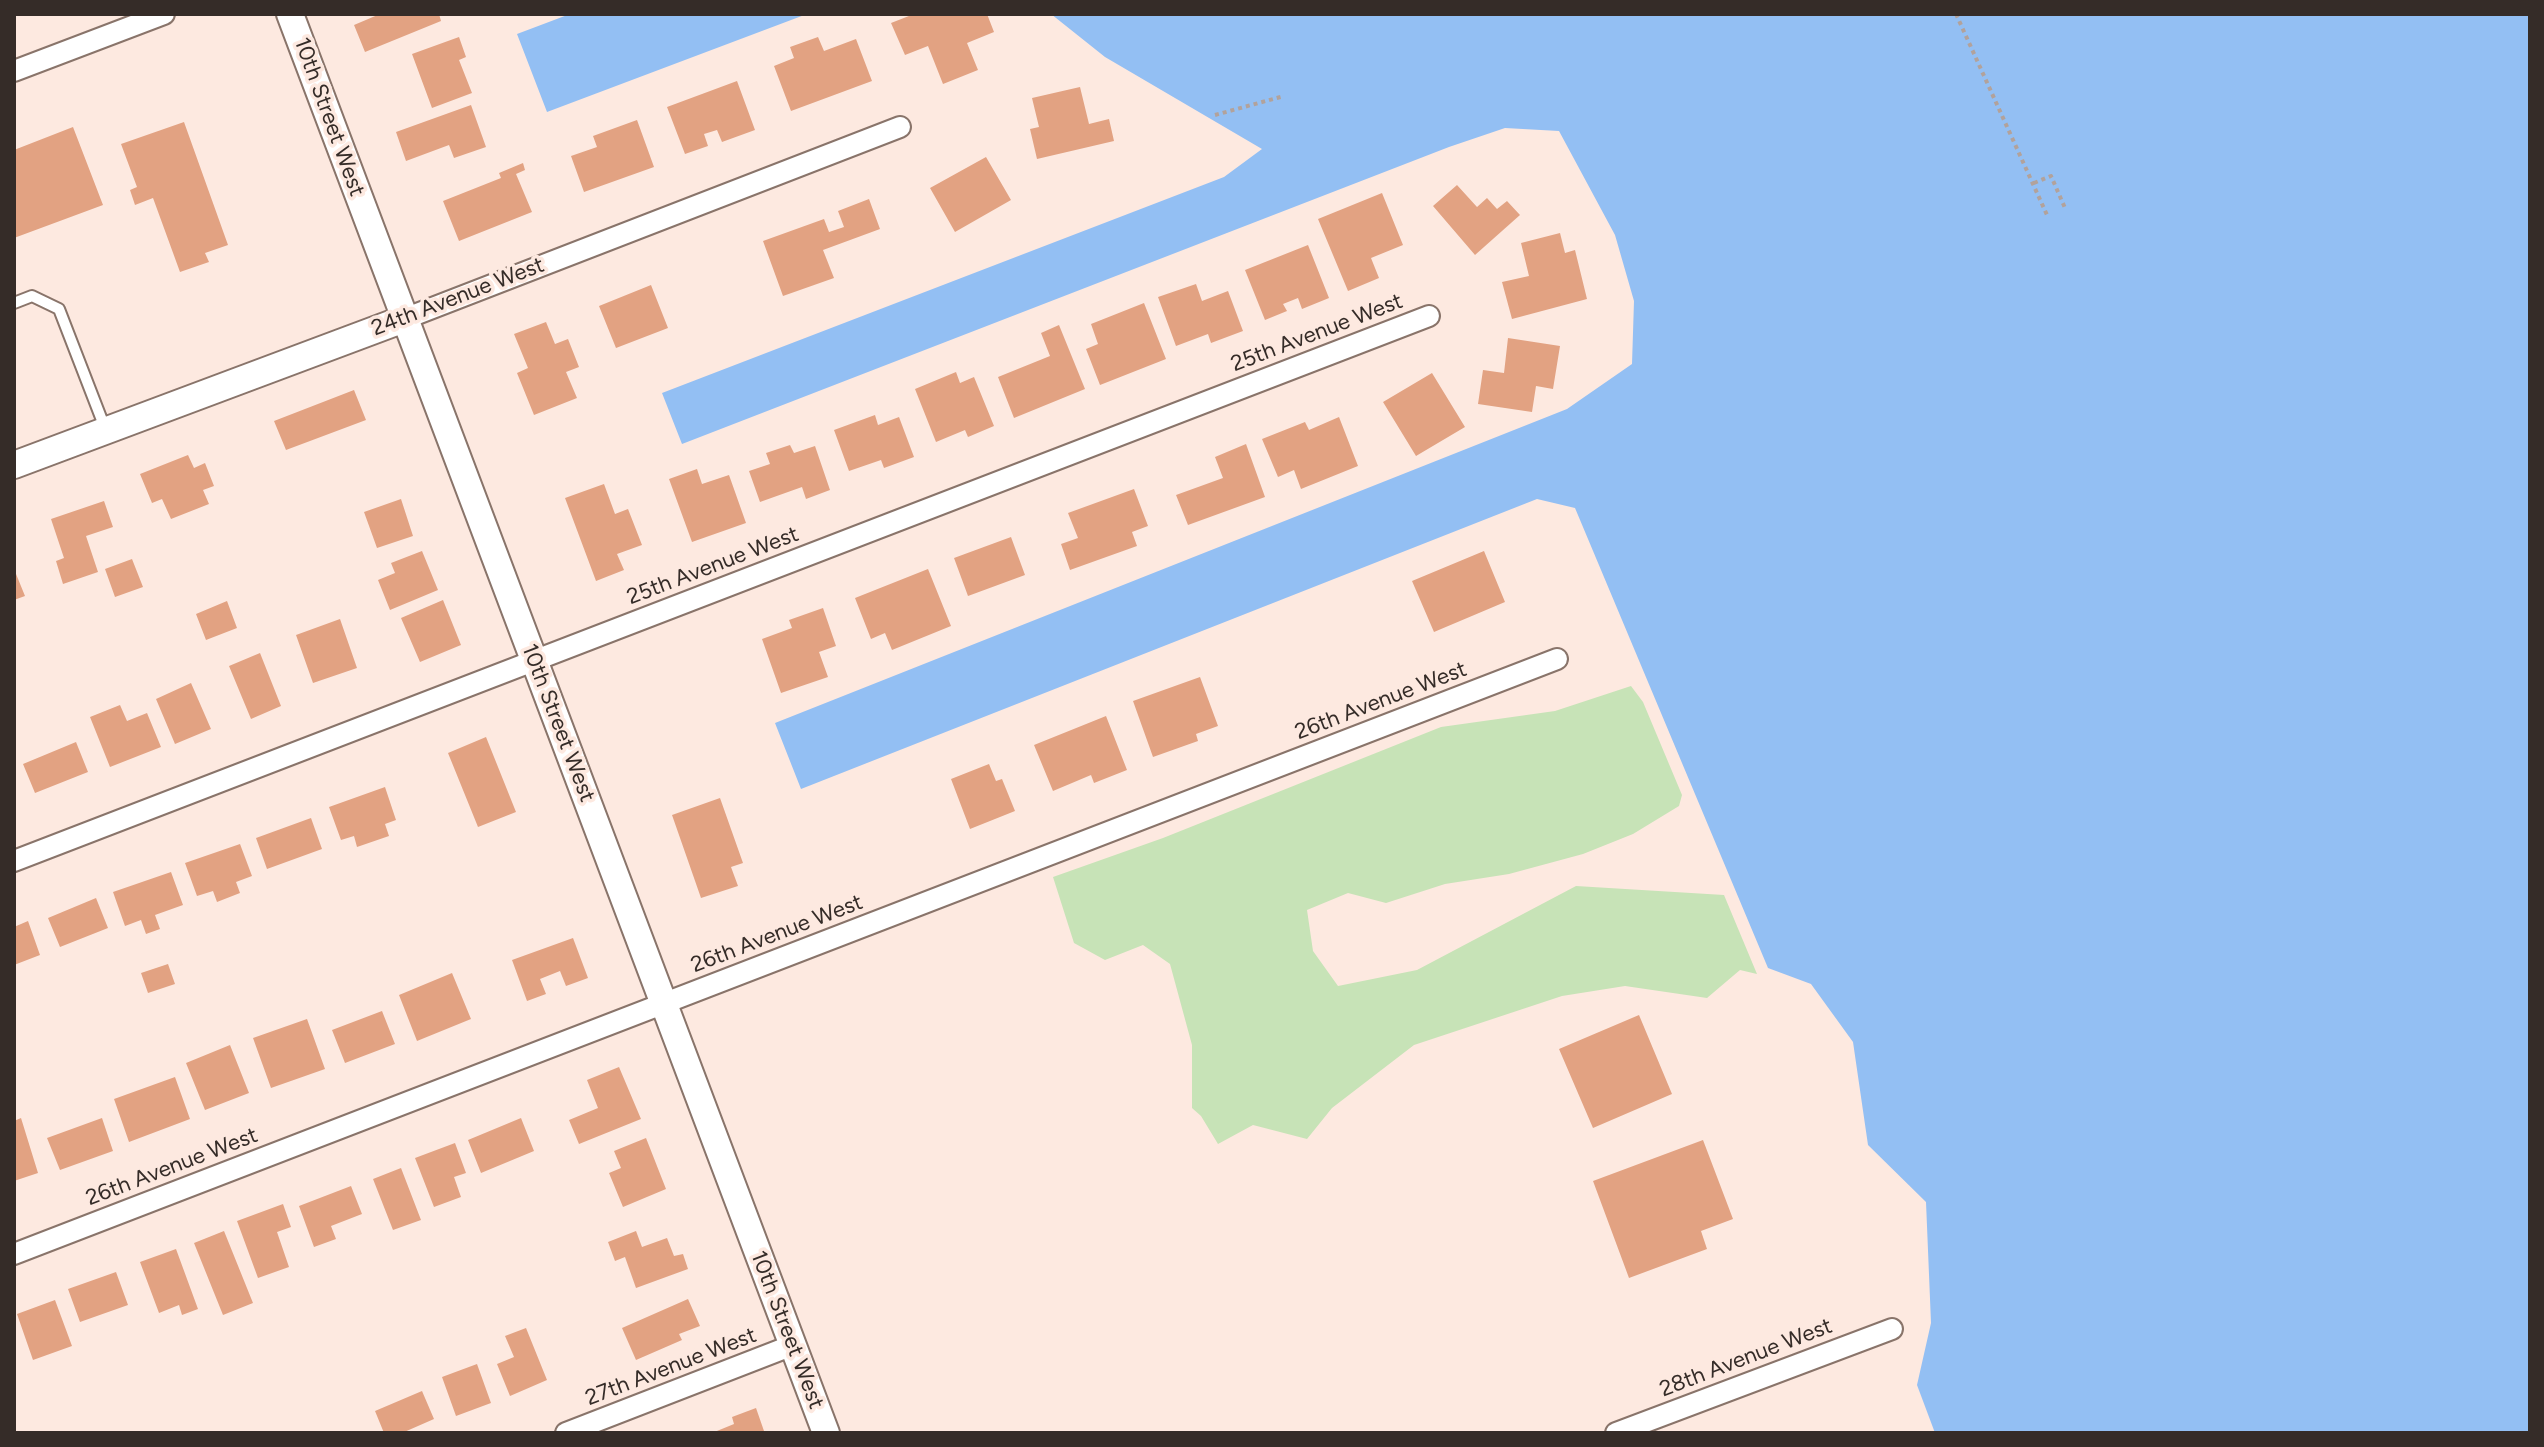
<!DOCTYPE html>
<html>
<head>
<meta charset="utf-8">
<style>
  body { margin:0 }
  #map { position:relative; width:2544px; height:1447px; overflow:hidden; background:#fde9e0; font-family:Figtree,sans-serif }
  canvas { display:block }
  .frame { position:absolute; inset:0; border:16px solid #352c28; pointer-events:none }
</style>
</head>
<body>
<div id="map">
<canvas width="2544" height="1447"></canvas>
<div class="frame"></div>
</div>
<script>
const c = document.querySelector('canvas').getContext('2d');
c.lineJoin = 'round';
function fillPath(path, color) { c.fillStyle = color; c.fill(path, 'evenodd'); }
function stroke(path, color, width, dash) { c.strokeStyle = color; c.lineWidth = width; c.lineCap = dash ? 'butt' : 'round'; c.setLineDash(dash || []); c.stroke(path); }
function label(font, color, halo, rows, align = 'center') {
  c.font = font + ' Figtree,sans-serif'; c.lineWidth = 7; c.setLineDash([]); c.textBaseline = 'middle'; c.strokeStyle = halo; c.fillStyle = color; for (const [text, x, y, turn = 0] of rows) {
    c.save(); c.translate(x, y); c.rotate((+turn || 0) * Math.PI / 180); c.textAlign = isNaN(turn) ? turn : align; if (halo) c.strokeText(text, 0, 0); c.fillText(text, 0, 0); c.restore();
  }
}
const green = new Path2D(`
  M 1631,686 L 1643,702 L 1682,795 L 1679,806 L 1633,834 L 1583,854 L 1509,874 L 1445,884 L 1386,903 L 1348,893 L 1307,910 L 1313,951 L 1338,986 L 1417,970 L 1576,886 L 1724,895 L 1757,974 L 1740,970 L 1707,998 L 1625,986 L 1562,996 L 1414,1045 L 1332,1108 L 1307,1139 L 1253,1125 L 1218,1144 L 1201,1116 L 1192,1108 L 1192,1045 L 1170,964 L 1143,945 L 1105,960 L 1074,943 L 1053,877 L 1163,838 L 1441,727 L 1555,711 Z`);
const water = new Path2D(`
  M 570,14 L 807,14 L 547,112 L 517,34 Z
  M 1051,14 L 2530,14 L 2530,1433 L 1935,1433 L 1917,1385 L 1931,1323 L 1926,1202 L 1868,1145 L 1853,1042 L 1811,984 L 1768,968 L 1575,508 L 1537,499 L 801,789 L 775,723 L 1567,409 L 1632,364 L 1634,301 L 1615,235 L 1559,131 L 1505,128 L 1449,147 L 682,444 L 662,393 L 1224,177 L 1262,149 L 1105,57 Z`);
const building = new Path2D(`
  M 439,14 L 441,21 L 365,52 L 354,25 L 380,14 Z
  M 914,14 L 987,14 L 994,32 L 967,43 L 978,70 L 943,84 L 928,46 L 905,55 L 891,23 Z
  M 459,37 L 466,57 L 459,60 L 472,93 L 432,108 L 412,54 Z
  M 818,37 L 824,51 L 856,39 L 872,81 L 791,111 L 774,66 L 794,58 L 790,47 Z
  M 737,81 L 755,130 L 722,142 L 717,130 L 704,134 L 708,146 L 685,154 L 667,107 Z
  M 1080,87 L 1089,124 L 1109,119 L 1114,141 L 1037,159 L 1030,129 L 1039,127 L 1032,98 Z
  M 471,105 L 486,147 L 454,158 L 449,145 L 406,161 L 396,132 Z
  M 637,120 L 654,167 L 584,192 L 571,156 L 597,147 L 593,136 Z
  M 184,122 L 228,245 L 205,253 L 209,262 L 180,272 L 153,198 L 135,205 L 130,190 L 137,187 L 121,144 Z
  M 73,127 L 103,205 L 14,238 L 14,150 Z
  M 986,157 L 1011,200 L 955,232 L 930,188 Z
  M 523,163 L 525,170 L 516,174 L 532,212 L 459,241 L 443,201 L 501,178 L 499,173 Z
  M 1457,185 L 1477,207 L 1487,198 L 1497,209 L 1507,201 L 1520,215 L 1475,255 L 1433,206 Z
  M 1382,193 L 1403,245 L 1371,258 L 1379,278 L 1348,291 L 1318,219 Z
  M 869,199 L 880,229 L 823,250 L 834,278 L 783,296 L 763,241 L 824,219 L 829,232 L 844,227 L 838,211 Z
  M 1560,233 L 1565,253 L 1575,250 L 1587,299 L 1512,319 L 1502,282 L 1529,276 L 1521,243 Z
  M 1308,245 L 1329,298 L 1302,309 L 1298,298 L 1283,304 L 1287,311 L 1265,320 L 1245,270 Z
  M 1196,284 L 1202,301 L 1228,291 L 1243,331 L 1211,343 L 1208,334 L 1176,346 L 1158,297 Z
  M 651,285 L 668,328 L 616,348 L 599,306 Z
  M 1144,303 L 1166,359 L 1100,385 L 1086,349 L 1098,344 L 1091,324 Z
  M 546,322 L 555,344 L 568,339 L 579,367 L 566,372 L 577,398 L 534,415 L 517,373 L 528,368 L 514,334 Z
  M 1059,325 L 1085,389 L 1014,418 L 998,377 L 1050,356 L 1041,333 Z
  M 1508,338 L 1560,346 L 1553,389 L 1536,386 L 1532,412 L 1478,404 L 1483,370 L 1504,373 Z
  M 956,372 L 960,383 L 974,377 L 994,426 L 968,437 L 965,430 L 936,442 L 915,389 Z
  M 1432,373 L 1465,427 L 1416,456 L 1383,402 Z
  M 354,390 L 366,420 L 286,450 L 274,421 Z
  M 875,415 L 878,425 L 899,417 L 914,457 L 884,468 L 881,460 L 849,471 L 834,430 Z
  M 1339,417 L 1358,466 L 1301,489 L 1294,470 L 1278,477 L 1262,439 L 1305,422 L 1309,430 Z
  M 1246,444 L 1265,497 L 1188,525 L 1176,495 L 1223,478 L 1215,457 Z
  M 790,445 L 794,453 L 815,446 L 830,490 L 806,499 L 802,487 L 760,502 L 749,471 L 770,464 L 766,453 Z
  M 188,455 L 194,468 L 205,463 L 214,486 L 203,490 L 209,504 L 171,519 L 162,499 L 152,503 L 140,474 Z
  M 697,469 L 702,484 L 729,475 L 746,523 L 692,542 L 669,479 Z
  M 604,484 L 615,514 L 628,509 L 642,545 L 617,554 L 624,570 L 596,581 L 565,498 Z
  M 1134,489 L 1148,526 L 1132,532 L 1137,546 L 1070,570 L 1061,544 L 1078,538 L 1068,513 Z
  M 401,499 L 413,536 L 377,548 L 364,512 Z
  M 104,501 L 113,527 L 86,536 L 98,572 L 63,584 L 56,561 L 64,558 L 51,519 Z
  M 1011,537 L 1025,575 L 968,596 L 954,558 Z
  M 422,551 L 438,590 L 390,610 L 378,580 L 395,573 L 391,563 Z
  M 1484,551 L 1505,602 L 1434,632 L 1412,581 Z
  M 132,559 L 143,587 L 115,597 L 105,569 Z
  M 14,569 L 25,596 L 14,600 Z
  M 928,569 L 951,626 L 892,650 L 885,633 L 871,639 L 855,598 Z
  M 443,600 L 461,645 L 420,662 L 401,618 Z
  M 227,601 L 237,628 L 206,640 L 196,614 Z
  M 823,608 L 836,646 L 819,652 L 828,677 L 781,693 L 762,639 L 792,628 L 789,620 Z
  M 340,619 L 357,668 L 313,683 L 296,635 Z
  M 260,653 L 281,706 L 251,719 L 229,666 Z
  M 1200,677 L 1218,726 L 1196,734 L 1198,741 L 1153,757 L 1133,701 Z
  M 191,683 L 211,729 L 175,744 L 156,699 Z
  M 120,705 L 127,721 L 147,713 L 161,747 L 110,767 L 90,717 Z
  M 1106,716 L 1127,770 L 1094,783 L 1091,775 L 1053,791 L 1034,745 Z
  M 486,737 L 516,812 L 478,827 L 448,753 Z
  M 76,742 L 88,772 L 35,793 L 23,764 Z
  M 989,764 L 996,781 L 1002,779 L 1015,811 L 970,829 L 951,779 Z
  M 385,787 L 396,820 L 385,824 L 389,836 L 357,847 L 354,836 L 341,840 L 329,807 Z
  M 720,798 L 743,863 L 731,867 L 738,886 L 701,898 L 672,815 Z
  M 311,818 L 322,849 L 267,869 L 256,838 Z
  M 240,844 L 252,876 L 236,882 L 240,893 L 217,902 L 213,891 L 197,896 L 185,863 Z
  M 171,872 L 183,905 L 155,915 L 160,929 L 146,934 L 141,920 L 125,926 L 113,892 Z
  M 96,898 L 108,928 L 60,947 L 48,918 Z
  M 28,921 L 40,955 L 14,965 L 14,927 Z
  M 573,938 L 588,978 L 566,986 L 560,971 L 540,979 L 546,994 L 527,1001 L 512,960 Z
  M 168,964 L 175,984 L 148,993 L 141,973 Z
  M 452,973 L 471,1019 L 417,1041 L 399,995 Z
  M 382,1011 L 395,1044 L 345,1063 L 332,1030 Z
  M 1639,1015 L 1672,1094 L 1593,1128 L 1559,1049 Z
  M 307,1019 L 325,1069 L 271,1088 L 253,1038 Z
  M 230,1045 L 249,1093 L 205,1110 L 186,1063 Z
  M 619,1067 L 641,1119 L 579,1144 L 569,1120 L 598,1108 L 587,1080 Z
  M 175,1077 L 190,1119 L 129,1142 L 114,1099 Z
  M 21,1118 L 38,1173 L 14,1181 L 14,1121 Z
  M 102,1118 L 113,1151 L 60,1170 L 47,1138 Z
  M 521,1118 L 534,1151 L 481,1173 L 468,1140 Z
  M 646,1138 L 666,1189 L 623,1207 L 609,1173 L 621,1168 L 614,1151 Z
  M 1703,1140 L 1733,1219 L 1701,1231 L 1707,1249 L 1629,1278 L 1593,1181 Z
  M 455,1143 L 466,1173 L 454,1177 L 461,1197 L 434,1207 L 415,1158 Z
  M 401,1168 L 421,1220 L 393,1230 L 373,1179 Z
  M 351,1186 L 362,1214 L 331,1226 L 336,1239 L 314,1247 L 299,1206 Z
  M 283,1204 L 291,1227 L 277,1232 L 289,1267 L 258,1278 L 237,1221 Z
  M 224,1231 L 253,1303 L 223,1315 L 194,1243 Z
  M 636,1231 L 642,1247 L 667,1238 L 674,1256 L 683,1254 L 688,1269 L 636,1288 L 625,1257 L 615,1261 L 608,1242 Z
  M 176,1249 L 198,1309 L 182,1315 L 179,1305 L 159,1313 L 140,1262 Z
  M 116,1272 L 128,1305 L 80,1322 L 68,1289 Z
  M 688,1299 L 700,1326 L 679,1334 L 682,1340 L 636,1360 L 622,1328 Z
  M 55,1300 L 72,1346 L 33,1360 L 17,1314 Z
  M 526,1328 L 547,1380 L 510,1396 L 497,1364 L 514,1357 L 505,1336 Z
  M 477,1364 L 491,1403 L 456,1416 L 442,1377 Z
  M 422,1391 L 434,1419 L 402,1433 L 384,1433 L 375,1411 Z
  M 756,1408 L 764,1431 L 712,1433 L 734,1424 L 732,1417 Z`);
const path = new Path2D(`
  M 1956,14 L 2047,215
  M 1215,115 L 1284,96
  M 2034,183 L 2051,176 L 2065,208`);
const service = new Path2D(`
  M 14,303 L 32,296 L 59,309 L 105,428`);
const minor = new Path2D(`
  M 14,71 L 164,14
  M 404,319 L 900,127
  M 14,861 L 1429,316
  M 14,1254 L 1557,659
  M 566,1433 L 793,1345
  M 1616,1433 L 1892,1329`);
const tertiary = new Path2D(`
  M 290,14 L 826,1433
  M 14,465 L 404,319`);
const streetNames = [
  ["10th Street West",329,117,70],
  ["24th Avenue West",458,297,-21],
  ["25th Avenue West",1317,333,-21],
  ["25th Avenue West",713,566,-21],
  ["26th Avenue West",1381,701,-21],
  ["10th Street West",558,723,69],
  ["26th Avenue West",777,934,-21],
  ["26th Avenue West",172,1167,-21],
  ["10th Street West",787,1330,69],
  ["28th Avenue West",1746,1358,-21],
  ["27th Avenue West",671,1367,-21]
];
fillPath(green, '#c7e3b7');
fillPath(water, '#93bff3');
fillPath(building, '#e2a282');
stroke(service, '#89746a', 14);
stroke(minor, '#89746a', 24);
stroke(tertiary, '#89746a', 30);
stroke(path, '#b2a29b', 4, [4, 4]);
stroke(service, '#fff', 10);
stroke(minor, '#fff', 20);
stroke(tertiary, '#fff', 26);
label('22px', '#352c28', '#fde9e0', streetNames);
</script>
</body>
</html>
